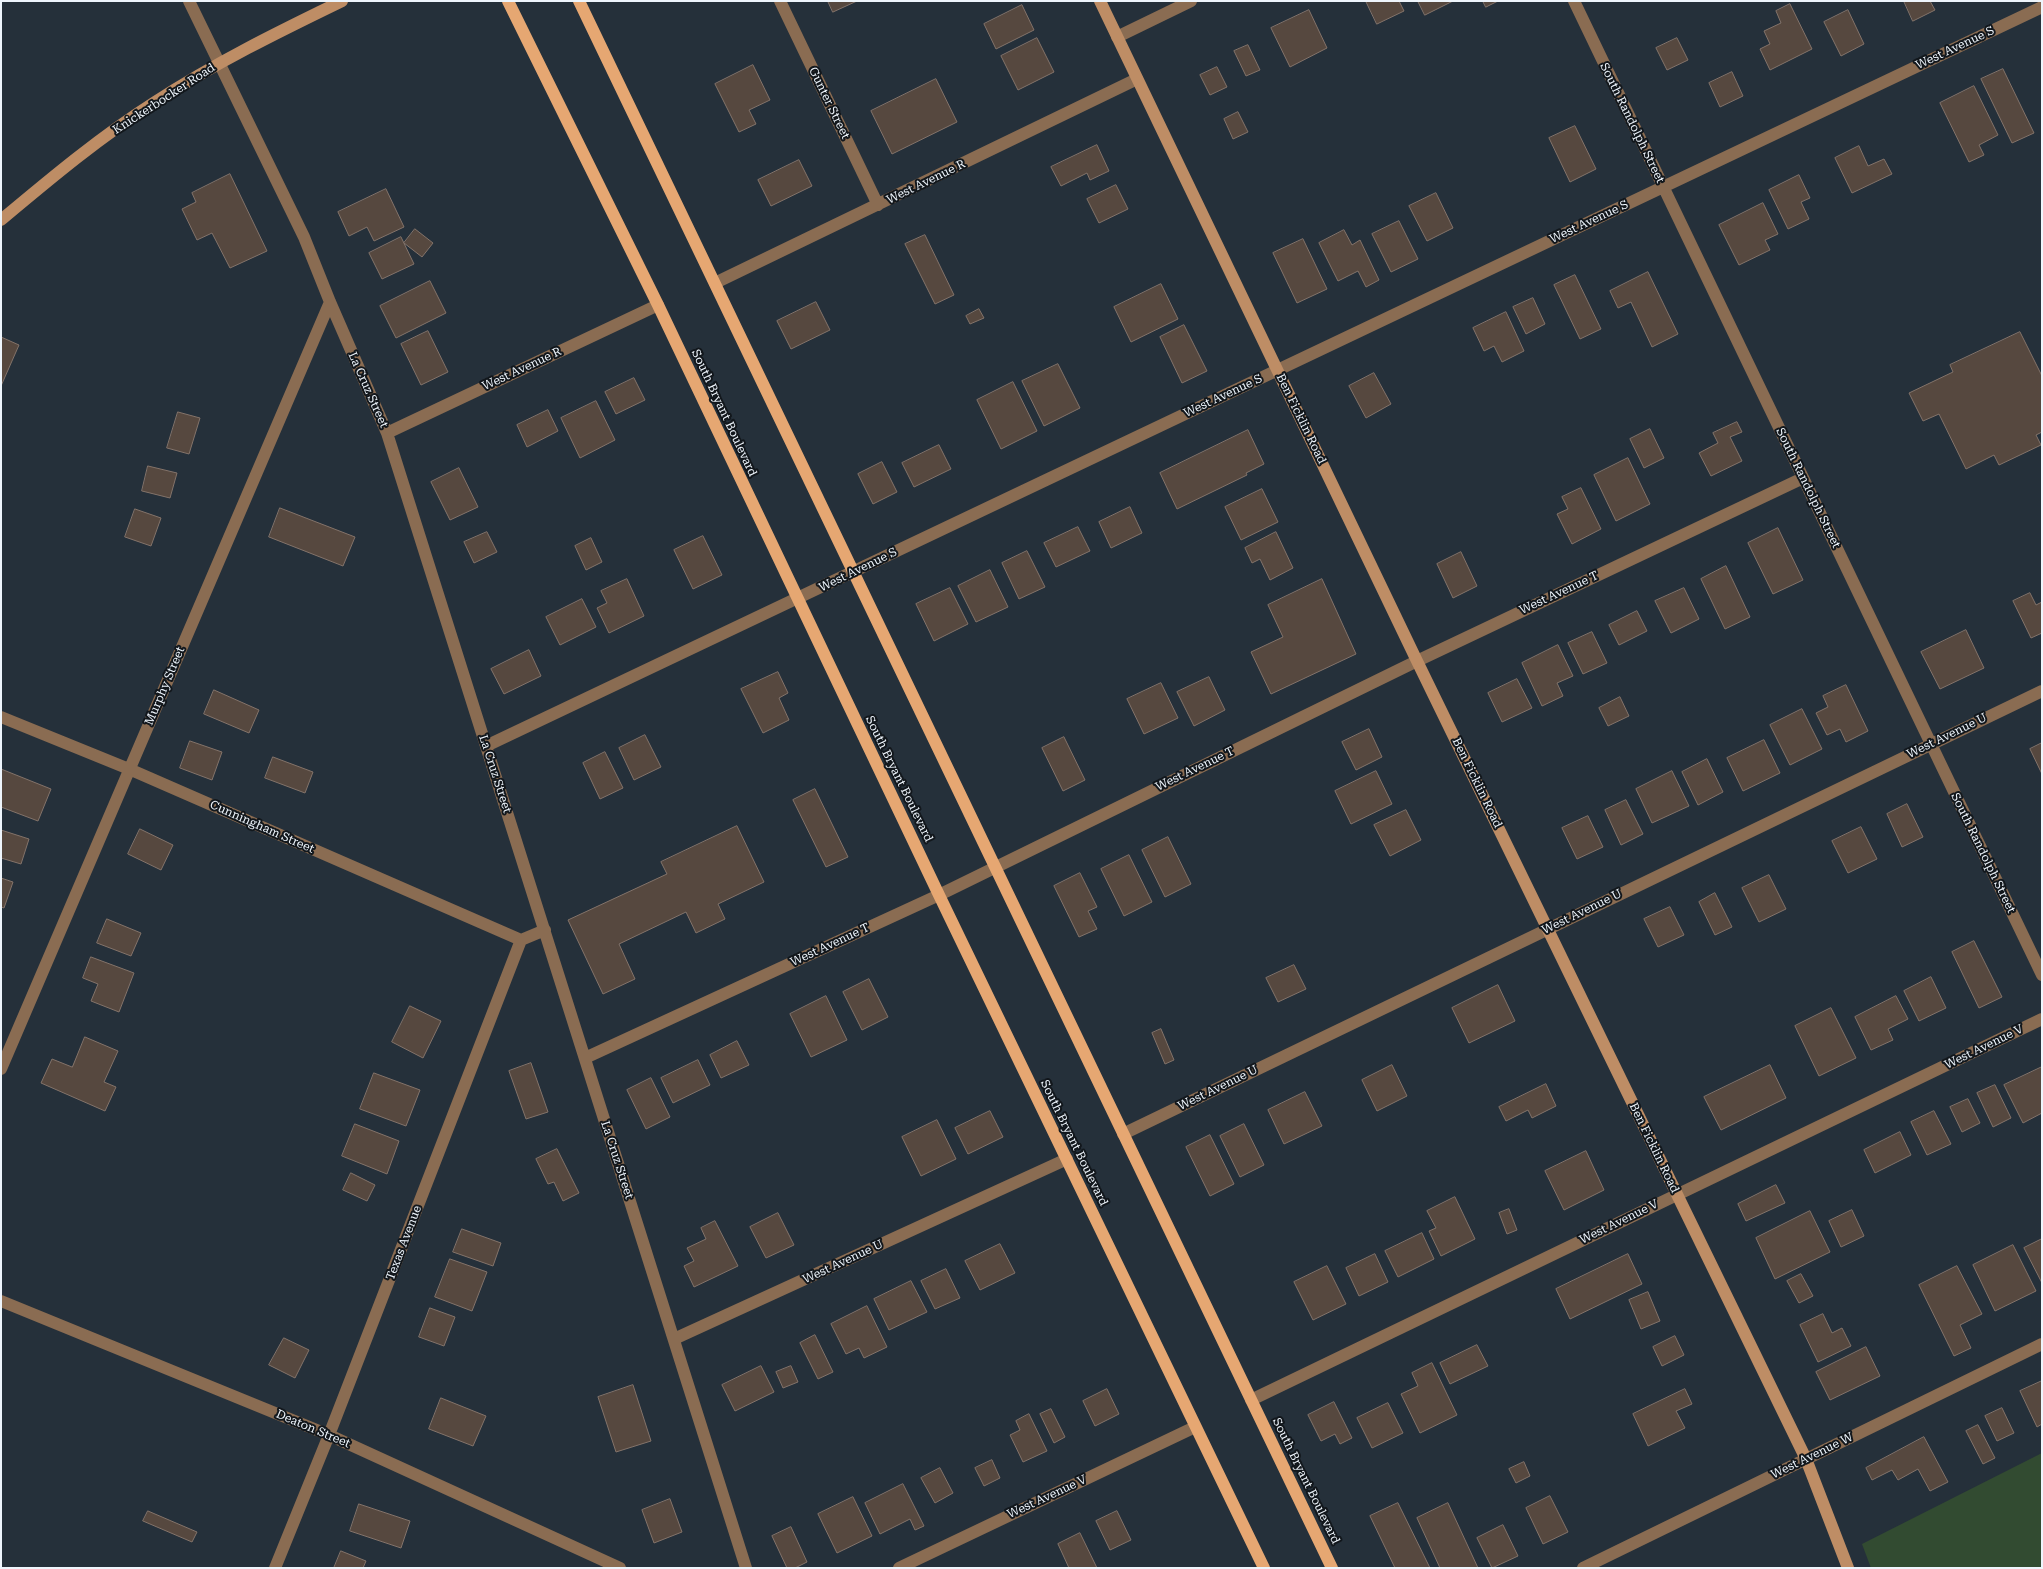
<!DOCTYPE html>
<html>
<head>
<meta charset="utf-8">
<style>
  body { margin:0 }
  #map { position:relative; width:2043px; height:1569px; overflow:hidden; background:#25303a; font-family:"Roboto Serif",serif }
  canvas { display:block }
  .frame { position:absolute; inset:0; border:2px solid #eef5fc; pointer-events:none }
</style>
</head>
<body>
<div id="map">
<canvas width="2043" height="1569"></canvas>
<div class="frame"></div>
</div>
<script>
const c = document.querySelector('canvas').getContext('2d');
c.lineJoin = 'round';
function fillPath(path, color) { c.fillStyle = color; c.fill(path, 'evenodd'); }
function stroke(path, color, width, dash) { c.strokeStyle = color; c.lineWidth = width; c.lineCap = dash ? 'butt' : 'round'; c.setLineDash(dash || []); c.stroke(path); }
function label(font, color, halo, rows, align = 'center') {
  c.font = font + ' "Roboto Serif",serif'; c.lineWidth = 4; c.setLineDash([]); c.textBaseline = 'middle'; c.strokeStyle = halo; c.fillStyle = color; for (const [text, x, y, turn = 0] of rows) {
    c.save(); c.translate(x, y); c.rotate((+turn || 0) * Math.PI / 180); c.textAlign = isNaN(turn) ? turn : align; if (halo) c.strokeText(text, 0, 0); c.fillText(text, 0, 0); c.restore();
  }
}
const green = new Path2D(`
  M 2042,1453 L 2042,1568 L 1871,1568 L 1862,1544 Z`);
const building = new Path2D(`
  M 828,1 L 857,1 L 833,12 Z
  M 1366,1 L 1399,1 L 1404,11 L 1377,24 Z
  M 1418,1 L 1453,1 L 1425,15 Z
  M 1483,1 L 1498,1 L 1486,7 Z
  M 1904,1 L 1930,1 L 1935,10 L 1913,21 Z
  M 1790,4 L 1812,49 L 1770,70 L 1760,49 L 1770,44 L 1764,31 L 1781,23 L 1776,11 Z
  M 1022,5 L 1034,30 L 996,49 L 984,24 Z
  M 1309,10 L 1327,48 L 1290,67 L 1271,28 Z
  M 1848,10 L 1864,44 L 1841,56 L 1824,22 Z
  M 1037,38 L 1054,72 L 1018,90 L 1001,56 Z
  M 1677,38 L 1688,60 L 1667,70 L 1656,48 Z
  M 1248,45 L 1260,70 L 1246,76 L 1234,51 Z
  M 753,65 L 770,100 L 749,110 L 756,124 L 739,132 L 715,84 Z
  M 1217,67 L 1227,87 L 1210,95 L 1200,75 Z
  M 2003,69 L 2034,133 L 2012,143 L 1981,79 Z
  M 1732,72 L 1743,96 L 1720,107 L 1709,83 Z
  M 936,79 L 957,122 L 892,154 L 871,111 Z
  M 1974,86 L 1998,135 L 1979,145 L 1984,155 L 1969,162 L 1940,103 Z
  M 1238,112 L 1248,132 L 1233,139 L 1224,119 Z
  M 1575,126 L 1596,169 L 1570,182 L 1549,138 Z
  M 1097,145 L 1109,171 L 1090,180 L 1087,173 L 1061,186 L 1051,167 Z
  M 1859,146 L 1868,166 L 1884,159 L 1892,174 L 1852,193 L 1835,158 Z
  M 799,160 L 812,186 L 771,206 L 758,180 Z
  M 230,174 L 267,251 L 230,268 L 212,233 L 197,240 L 182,209 L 196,202 L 192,193 Z
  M 1799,175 L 1810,198 L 1801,202 L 1809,219 L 1788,229 L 1769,190 Z
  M 1116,185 L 1128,209 L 1099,223 L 1087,199 Z
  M 386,189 L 404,227 L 374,241 L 367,227 L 349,236 L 338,212 Z
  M 1436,193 L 1453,228 L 1427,241 L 1409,206 Z
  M 1763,203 L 1778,234 L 1765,240 L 1770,250 L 1739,265 L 1719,225 Z
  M 1399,221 L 1418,259 L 1391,272 L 1372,234 Z
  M 415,229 L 433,243 L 422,257 L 404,243 Z
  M 1344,230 L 1352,245 L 1360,240 L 1379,280 L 1366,287 L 1358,271 L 1338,281 L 1319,243 Z
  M 925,235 L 954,295 L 935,304 L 905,244 Z
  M 401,237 L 414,264 L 382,279 L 369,253 Z
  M 1303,239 L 1327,289 L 1297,303 L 1273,253 Z
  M 1648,272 L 1678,334 L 1652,347 L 1631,302 L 1618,308 L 1610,291 Z
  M 1575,275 L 1601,329 L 1580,339 L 1554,285 Z
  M 430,281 L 446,313 L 396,338 L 380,306 Z
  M 1161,284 L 1178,319 L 1131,342 L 1114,307 Z
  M 1533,298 L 1545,324 L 1526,334 L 1513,307 Z
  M 816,302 L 830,330 L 791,349 L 777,321 Z
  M 979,309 L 984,318 L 970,324 L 966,316 Z
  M 1506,312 L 1524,351 L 1502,362 L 1494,346 L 1484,351 L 1473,328 Z
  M 1184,325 L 1207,371 L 1182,383 L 1160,337 Z
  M 428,331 L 448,372 L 421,385 L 401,344 Z
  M 2020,332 L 2042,376 L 2042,432 L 2036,435 L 2041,445 L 1999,465 L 1994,455 L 1966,469 L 1939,414 L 1923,421 L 1909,393 L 1953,372 L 1950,365 Z
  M 1,337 L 19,345 L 1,386 Z
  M 1058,364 L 1080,408 L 1044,426 L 1022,381 Z
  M 1374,373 L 1391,404 L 1366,418 L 1349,386 Z
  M 634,378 L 645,400 L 616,414 L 605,392 Z
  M 1013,382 L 1037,431 L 1001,449 L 977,400 Z
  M 596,401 L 615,440 L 580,458 L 561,418 Z
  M 548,410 L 558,431 L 527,447 L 517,425 Z
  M 178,412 L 200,418 L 189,454 L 167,448 Z
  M 1737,422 L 1742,432 L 1730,437 L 1742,461 L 1711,476 L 1699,453 L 1718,443 L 1713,433 Z
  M 1650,429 L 1664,458 L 1644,468 L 1630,439 Z
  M 1248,430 L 1264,464 L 1246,473 L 1247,475 L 1177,509 L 1160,473 Z
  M 939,445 L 951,469 L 914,487 L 902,463 Z
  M 1628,458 L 1650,504 L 1616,521 L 1594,475 Z
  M 882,462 L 897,492 L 873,504 L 858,474 Z
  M 148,466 L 177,473 L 170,498 L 142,491 Z
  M 459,468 L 478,507 L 450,520 L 431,482 Z
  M 1581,488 L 1601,529 L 1572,544 L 1557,514 L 1568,509 L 1562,497 Z
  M 1262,489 L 1278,522 L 1241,540 L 1225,507 Z
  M 1130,507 L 1142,533 L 1111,548 L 1099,522 Z
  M 280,508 L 355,537 L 343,566 L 269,537 Z
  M 135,509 L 161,518 L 151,546 L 125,537 Z
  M 1078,527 L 1090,551 L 1056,567 L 1044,543 Z
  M 1778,528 L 1803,580 L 1773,594 L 1748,543 Z
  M 487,532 L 497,552 L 474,563 L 464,542 Z
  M 1276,532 L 1293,568 L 1270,580 L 1260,559 L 1252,563 L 1245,548 Z
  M 703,536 L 722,575 L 693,589 L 674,550 Z
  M 591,538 L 602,562 L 586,570 L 575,546 Z
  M 1027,551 L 1045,587 L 1019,599 L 1002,563 Z
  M 1461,552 L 1477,586 L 1453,598 L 1437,564 Z
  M 1726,566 L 1750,617 L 1725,629 L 1701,579 Z
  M 990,570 L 1008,607 L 976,622 L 958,586 Z
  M 627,579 L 644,616 L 609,633 L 597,608 L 607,603 L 601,591 Z
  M 1322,579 L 1356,654 L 1271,694 L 1251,652 L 1283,637 L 1268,605 Z
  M 950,588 L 968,624 L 934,641 L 916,604 Z
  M 1684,588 L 1699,619 L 1671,633 L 1655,601 Z
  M 2030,593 L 2036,605 L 2042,602 L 2042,633 L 2031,638 L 2013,601 Z
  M 582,599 L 596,627 L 560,645 L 546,617 Z
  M 1637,611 L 1647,631 L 1619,645 L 1609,625 Z
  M 1966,630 L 1984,668 L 1940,689 L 1921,652 Z
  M 1592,632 L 1607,663 L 1583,674 L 1568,643 Z
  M 1558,645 L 1573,676 L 1557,683 L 1563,696 L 1542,706 L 1522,663 Z
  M 529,650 L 541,676 L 504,694 L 491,669 Z
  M 778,672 L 788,693 L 779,698 L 789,720 L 763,733 L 741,689 Z
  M 1209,677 L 1225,710 L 1194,726 L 1177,692 Z
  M 1517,679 L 1532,708 L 1502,722 L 1488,693 Z
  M 1161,683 L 1178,718 L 1144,734 L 1127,699 Z
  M 1846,685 L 1868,731 L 1846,742 L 1840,729 L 1827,735 L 1816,713 L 1828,707 L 1823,696 Z
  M 214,690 L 259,710 L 249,733 L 204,714 Z
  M 1620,697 L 1629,716 L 1608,726 L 1599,708 Z
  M 1802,709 L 1822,749 L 1790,765 L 1770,725 Z
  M 1369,729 L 1382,757 L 1356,770 L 1342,742 Z
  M 645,735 L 661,767 L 634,780 L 619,748 Z
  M 1064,737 L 1085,780 L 1063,791 L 1042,748 Z
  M 1764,740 L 1780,773 L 1743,791 L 1727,758 Z
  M 190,741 L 222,752 L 212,780 L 180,768 Z
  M 2042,743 L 2042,774 L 2030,749 Z
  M 605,752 L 623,788 L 600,799 L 583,763 Z
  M 273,757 L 313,772 L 305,793 L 265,778 Z
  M 1707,759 L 1723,792 L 1698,805 L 1682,772 Z
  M 1,769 L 51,789 L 38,821 L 1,807 Z
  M 1376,771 L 1392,804 L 1351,824 L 1335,791 Z
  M 1672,771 L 1689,806 L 1652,823 L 1636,789 Z
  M 815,789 L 848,857 L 826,867 L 793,800 Z
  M 1626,800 L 1643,834 L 1621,845 L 1605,810 Z
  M 1907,804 L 1923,837 L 1902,847 L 1887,814 Z
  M 1406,810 L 1421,840 L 1390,856 L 1374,825 Z
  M 1588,816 L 1603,847 L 1577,859 L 1562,828 Z
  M 737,826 L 764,882 L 718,904 L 725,919 L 696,933 L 686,912 L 619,944 L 635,979 L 603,994 L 568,920 L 667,874 L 661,862 Z
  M 1861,827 L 1877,859 L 1848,873 L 1832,841 Z
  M 140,829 L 173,845 L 161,870 L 128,854 Z
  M 1,830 L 29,839 L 21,864 L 1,858 Z
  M 1168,837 L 1191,884 L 1165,897 L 1142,850 Z
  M 1129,855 L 1152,902 L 1124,916 L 1101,869 Z
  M 1080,873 L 1097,907 L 1088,911 L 1097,929 L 1079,937 L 1054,886 Z
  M 1769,875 L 1786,909 L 1759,922 L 1742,888 Z
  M 1,878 L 13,882 L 4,908 L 1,907 Z
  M 1715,893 L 1732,927 L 1715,935 L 1699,902 Z
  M 1670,907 L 1684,935 L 1658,947 L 1644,919 Z
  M 107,919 L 141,933 L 131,956 L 97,943 Z
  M 1974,941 L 2002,997 L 1979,1008 L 1952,952 Z
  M 91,957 L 134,973 L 119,1012 L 91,1001 L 98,984 L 83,978 Z
  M 1294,965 L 1306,989 L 1278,1002 L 1266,978 Z
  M 1931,977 L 1946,1008 L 1919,1021 L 1904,991 Z
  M 869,979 L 888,1017 L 862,1030 L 843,992 Z
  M 1498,985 L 1515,1021 L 1469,1043 L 1452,1008 Z
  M 826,996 L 847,1040 L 811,1057 L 790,1014 Z
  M 1896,996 L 1908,1019 L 1888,1029 L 1893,1040 L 1871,1050 L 1855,1017 Z
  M 410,1006 L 441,1021 L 423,1058 L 392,1042 Z
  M 1831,1008 L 1856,1058 L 1819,1076 L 1795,1026 Z
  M 1161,1029 L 1174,1060 L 1165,1064 L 1152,1033 Z
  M 85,1037 L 118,1051 L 104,1082 L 116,1087 L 105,1111 L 41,1083 L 52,1059 L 72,1067 Z
  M 737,1041 L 749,1065 L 721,1078 L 710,1055 Z
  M 698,1060 L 710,1085 L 673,1103 L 661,1078 Z
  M 531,1063 L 548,1112 L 526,1119 L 509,1071 Z
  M 1392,1065 L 1407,1096 L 1377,1111 L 1362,1080 Z
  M 1770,1065 L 1786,1098 L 1721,1130 L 1704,1097 Z
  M 2042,1067 L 2042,1113 L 2023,1123 L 2004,1085 Z
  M 374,1073 L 420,1090 L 406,1126 L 360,1109 Z
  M 651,1078 L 670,1117 L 646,1129 L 627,1090 Z
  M 1546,1084 L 1556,1106 L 1532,1118 L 1528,1110 L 1506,1121 L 1499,1107 Z
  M 1995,1085 L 2011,1118 L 1993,1127 L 1977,1093 Z
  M 1305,1092 L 1322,1126 L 1284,1144 L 1268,1110 Z
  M 1968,1099 L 1980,1123 L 1962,1132 L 1950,1107 Z
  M 990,1111 L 1003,1137 L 968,1154 L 955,1128 Z
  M 1934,1111 L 1951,1144 L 1927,1155 L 1911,1122 Z
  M 937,1120 L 956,1159 L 921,1176 L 902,1137 Z
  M 355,1124 L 399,1141 L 387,1174 L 342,1156 Z
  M 1244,1124 L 1264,1165 L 1240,1177 L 1220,1136 Z
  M 1900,1132 L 1911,1155 L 1875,1173 L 1864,1150 Z
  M 1210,1135 L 1234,1184 L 1210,1196 L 1186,1147 Z
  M 557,1149 L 579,1193 L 563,1201 L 554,1182 L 548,1184 L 536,1159 Z
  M 1586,1151 L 1604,1190 L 1564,1210 L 1545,1171 Z
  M 351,1173 L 375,1185 L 367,1201 L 343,1190 Z
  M 1776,1185 L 1785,1203 L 1746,1221 L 1738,1204 Z
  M 1455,1197 L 1475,1239 L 1441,1256 L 1429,1231 L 1436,1228 L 1427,1211 Z
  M 1509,1209 L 1517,1230 L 1507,1234 L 1499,1213 Z
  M 1852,1210 L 1864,1236 L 1841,1247 L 1829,1221 Z
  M 1810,1211 L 1830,1252 L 1775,1279 L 1756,1238 Z
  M 778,1213 L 794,1245 L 766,1258 L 750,1227 Z
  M 715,1221 L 738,1266 L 694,1287 L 684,1266 L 694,1261 L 687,1248 L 706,1239 L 701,1228 Z
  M 462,1229 L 501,1243 L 493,1266 L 453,1252 Z
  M 1422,1233 L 1434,1259 L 1398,1277 L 1385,1251 Z
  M 2042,1239 L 2042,1283 L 2024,1248 Z
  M 1000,1244 L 1015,1273 L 980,1290 L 965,1261 Z
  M 2013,1245 L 2036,1291 L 1995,1311 L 1973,1265 Z
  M 1375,1254 L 1388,1282 L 1359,1296 L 1346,1268 Z
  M 1628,1254 L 1642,1284 L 1570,1319 L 1556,1289 Z
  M 450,1259 L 487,1272 L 472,1311 L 435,1297 Z
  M 1327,1266 L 1346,1304 L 1313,1320 L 1294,1282 Z
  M 1957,1266 L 1982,1314 L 1960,1325 L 1971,1348 L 1954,1356 L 1919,1285 Z
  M 946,1269 L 960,1298 L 935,1309 L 921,1281 Z
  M 1801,1274 L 1813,1296 L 1799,1303 L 1787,1281 Z
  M 911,1281 L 927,1312 L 889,1330 L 874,1299 Z
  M 1648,1292 L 1660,1321 L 1641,1329 L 1629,1300 Z
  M 867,1306 L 887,1347 L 864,1358 L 859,1348 L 846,1354 L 831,1324 Z
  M 430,1308 L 455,1317 L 444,1346 L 419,1337 Z
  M 1823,1314 L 1832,1333 L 1842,1328 L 1851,1346 L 1818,1362 L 1800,1325 Z
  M 815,1335 L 833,1372 L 818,1379 L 800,1343 Z
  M 1675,1336 L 1684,1355 L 1662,1366 L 1653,1347 Z
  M 284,1338 L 309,1350 L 295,1378 L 269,1365 Z
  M 1477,1345 L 1488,1366 L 1450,1384 L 1440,1363 Z
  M 1866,1347 L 1880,1376 L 1830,1400 L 1816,1372 Z
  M 1432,1363 L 1457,1415 L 1420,1433 L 1401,1394 L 1418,1386 L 1412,1373 Z
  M 761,1366 L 774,1392 L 735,1411 L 722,1385 Z
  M 791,1366 L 798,1382 L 783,1388 L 776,1372 Z
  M 2042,1381 L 2042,1424 L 2037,1427 L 2020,1391 Z
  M 633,1385 L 651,1441 L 616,1452 L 598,1397 Z
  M 1107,1389 L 1119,1414 L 1095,1426 L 1083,1401 Z
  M 1685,1389 L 1692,1404 L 1676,1411 L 1685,1428 L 1648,1446 L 1633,1414 Z
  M 441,1398 L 486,1416 L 473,1446 L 429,1429 Z
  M 1334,1402 L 1352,1438 L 1340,1444 L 1335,1434 L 1321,1441 L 1308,1415 Z
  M 1388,1403 L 1403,1433 L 1372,1448 L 1357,1418 Z
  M 2002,1408 L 2014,1433 L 1997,1441 L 1985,1416 Z
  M 1051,1409 L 1065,1437 L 1054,1443 L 1040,1414 Z
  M 1029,1414 L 1047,1451 L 1023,1462 L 1010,1435 L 1020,1430 L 1016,1421 Z
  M 1978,1425 L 1995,1458 L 1983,1464 L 1966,1431 Z
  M 1924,1437 L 1948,1482 L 1930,1491 L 1918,1469 L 1898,1480 L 1892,1470 L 1872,1480 L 1866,1468 Z
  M 992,1460 L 1000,1478 L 984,1486 L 975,1468 Z
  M 1524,1462 L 1530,1476 L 1516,1483 L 1509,1469 Z
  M 940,1468 L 953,1493 L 935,1503 L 921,1478 Z
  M 903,1484 L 924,1526 L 915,1530 L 910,1519 L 880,1534 L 865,1503 Z
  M 1550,1496 L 1568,1532 L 1543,1544 L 1526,1508 Z
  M 853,1497 L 872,1536 L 837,1553 L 818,1514 Z
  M 670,1499 L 682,1532 L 654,1543 L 642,1510 Z
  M 1398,1503 L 1430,1568 L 1395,1568 L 1370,1516 Z
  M 1448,1503 L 1478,1568 L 1440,1568 L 1417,1518 Z
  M 359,1504 L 410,1521 L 401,1548 L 350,1531 Z
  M 148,1511 L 197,1532 L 192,1542 L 143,1521 Z
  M 1117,1511 L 1131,1540 L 1110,1550 L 1096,1521 Z
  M 1503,1525 L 1518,1556 L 1492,1568 L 1477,1538 Z
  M 791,1527 L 807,1562 L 795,1568 L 787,1568 L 772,1536 Z
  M 1080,1533 L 1097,1568 L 1069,1568 L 1058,1544 Z
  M 341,1551 L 366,1561 L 363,1568 L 334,1568 Z`);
const street = new Path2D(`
  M 189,1 L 304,237 L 330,302 L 387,433 L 746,1568
  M 780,1 L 878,205
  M 1574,1 L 2042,975
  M 1117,37 L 1191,1
  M 715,283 L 1137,79
  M 387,433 L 658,305
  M 1,717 L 129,769 L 521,940
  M 486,746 L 2042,7
  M 585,1058 L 939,895 L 1417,661 L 1803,478
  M 1,1069 L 330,302
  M 1123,1134 L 2042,691
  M 1,1301 L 329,1435 L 620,1568
  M 674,1339 L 1067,1159
  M 1251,1400 L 2042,1019
  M 275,1568 L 329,1435 L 521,940 L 545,930
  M 899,1568 L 1195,1427
  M 1583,1568 L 2042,1344`);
const secondary = new Path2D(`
  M 1100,1 L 1417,661 L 1806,1459 L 1848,1568
  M 1,220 C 50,179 100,137 155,102 C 215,63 278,32 342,1`);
const primary = new Path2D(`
  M 508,1 L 658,305 L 939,895 L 1264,1568
  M 579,1 L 1332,1568`);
const streetNames = [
  ["West Avenue S",1955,48,-25],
  ["Knickerbocker Road",164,99,-33],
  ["Gunter Street",829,103,64],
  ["South Randolph Street",1632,123,64],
  ["West Avenue R",926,182,-26],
  ["West Avenue S",1589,222,-25],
  ["West Avenue R",522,369,-25],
  ["La Cruz Street",368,390,66],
  ["West Avenue S",1223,396,-25],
  ["South Bryant Boulevard",724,413,65],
  ["Ben Ficklin Road",1301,419,64],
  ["South Randolph Street",1808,488,64],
  ["West Avenue S",858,570,-26],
  ["West Avenue T",1559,593,-25],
  ["Murphy Street",165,686,-67],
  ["West Avenue U",1947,736,-26],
  ["West Avenue T",1195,769,-26],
  ["La Cruz Street",495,774,72],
  ["South Bryant Boulevard",899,779,64],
  ["Ben Ficklin Road",1477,783,64],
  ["Cunningham Street",262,827,24],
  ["South Randolph Street",1983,853,64],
  ["West Avenue U",1582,912,-26],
  ["West Avenue T",830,945,-25],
  ["West Avenue V",1984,1047,-26],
  ["West Avenue U",1218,1088,-26],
  ["South Bryant Boulevard",1074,1143,64],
  ["Ben Ficklin Road",1654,1148,64],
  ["La Cruz Street",617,1160,72],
  ["West Avenue V",1619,1222,-26],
  ["Texas Avenue",404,1243,-69],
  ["West Avenue U",843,1262,-25],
  ["Deaton Street",313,1429,23],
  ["West Avenue W",1812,1456,-26],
  ["South Bryant Boulevard",1306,1481,64],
  ["West Avenue V",1047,1497,-25]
];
fillPath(green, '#324b31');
fillPath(building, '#56483f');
stroke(building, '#83736a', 1);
stroke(street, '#8a6c52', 12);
stroke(secondary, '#be8d65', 12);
stroke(primary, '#e6a772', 12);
label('12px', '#eef5fc', '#12171c', streetNames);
</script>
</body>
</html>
